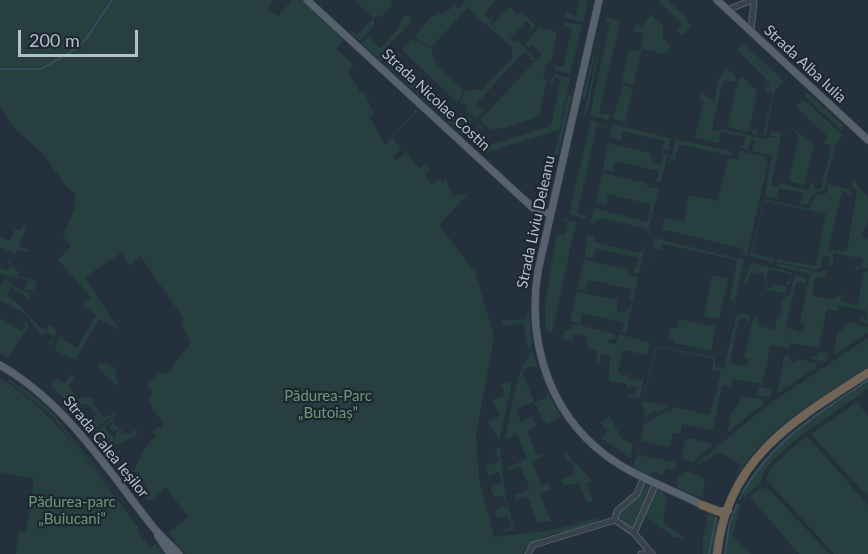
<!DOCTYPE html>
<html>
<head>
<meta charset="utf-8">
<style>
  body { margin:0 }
  #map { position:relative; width:868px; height:554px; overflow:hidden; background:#24313d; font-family:Lato,sans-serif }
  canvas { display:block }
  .scale { position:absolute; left:18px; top:30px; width:120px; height:27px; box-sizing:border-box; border:3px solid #b4bdc8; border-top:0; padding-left:8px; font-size:18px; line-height:21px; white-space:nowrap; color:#b4bdc8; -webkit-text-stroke:4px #1d2732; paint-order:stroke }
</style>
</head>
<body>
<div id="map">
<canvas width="868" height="554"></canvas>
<div class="scale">200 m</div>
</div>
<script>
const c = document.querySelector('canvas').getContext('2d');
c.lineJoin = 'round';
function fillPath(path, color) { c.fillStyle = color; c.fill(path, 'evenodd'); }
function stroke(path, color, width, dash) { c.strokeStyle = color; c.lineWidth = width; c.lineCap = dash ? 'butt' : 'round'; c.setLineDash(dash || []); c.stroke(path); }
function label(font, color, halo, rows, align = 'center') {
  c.font = font + ' Lato,sans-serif'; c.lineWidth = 4.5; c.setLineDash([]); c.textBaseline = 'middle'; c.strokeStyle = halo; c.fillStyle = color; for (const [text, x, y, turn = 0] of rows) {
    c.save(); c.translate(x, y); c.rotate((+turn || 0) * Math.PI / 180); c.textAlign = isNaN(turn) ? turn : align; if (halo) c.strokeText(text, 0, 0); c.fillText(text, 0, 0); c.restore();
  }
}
const green = new Path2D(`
  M 0,0 L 274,0 L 268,8 L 278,16 L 292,0 L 301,0 L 344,40 L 336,49 L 354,65 L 348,72 L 360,92 L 364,92 L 374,114 L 370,117 L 385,145 L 416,109 L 417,111 L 392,138 L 402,149 L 393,157 L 396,161 L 406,152 L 420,169 L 424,164 L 430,170 L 425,175 L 432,185 L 437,180 L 443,182 L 446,178 L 452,196 L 469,193 L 439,225 L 475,272 L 494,336 L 476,435 L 479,479 L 494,537 L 554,530 L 596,518 L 603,522 L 600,521 L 563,534 L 560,532 C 547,535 528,542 522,554 L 185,554 L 168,533 L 188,517 L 166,487 L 150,501 L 145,499 L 146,484 L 138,472 C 126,471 122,471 114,461 L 118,459 L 128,471 L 133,472 L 144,450 L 156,435 L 151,431 L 157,430 L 154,426 L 161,428 L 164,423 L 151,408 L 153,405 L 148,400 L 153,392 L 146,384 L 161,372 L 166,374 L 191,343 L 181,322 L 184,319 L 140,256 L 130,266 L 121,253 L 85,277 L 117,327 L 116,331 L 114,326 L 99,319 L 76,360 L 55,350 L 58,338 L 62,335 L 64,340 L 77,348 L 96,315 L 82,305 L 91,297 L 58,260 L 71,246 L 63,236 L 74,209 L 76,195 L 65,185 L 44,155 L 13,127 L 0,106 Z
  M 354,0 L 391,0 L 393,4 L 383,15 L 374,18 L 374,26 L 360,41 L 347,29 L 357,35 L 373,18 Z
  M 466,0 L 496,0 L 484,14 L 489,19 L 493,17 L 491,25 L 510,7 L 517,14 L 522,12 L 536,25 L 531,31 L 529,29 L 531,26 L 526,21 L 510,38 L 516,43 L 518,40 L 535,59 L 530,61 L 530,56 L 524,52 L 476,104 L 482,110 L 485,109 L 477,119 L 466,110 L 468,107 L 464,104 L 460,104 L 465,90 L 482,90 L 512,58 L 512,47 L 467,8 L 432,47 L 419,41 L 415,36 L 430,18 L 449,10 L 453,4 L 459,8 Z
  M 579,0 L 588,0 L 583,22 L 566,18 L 566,12 L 576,16 Z
  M 657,0 L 667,0 L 688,19 L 686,21 L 691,26 L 682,35 L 676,30 L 682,24 Z
  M 646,11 L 663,26 L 663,38 L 671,47 L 664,54 L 642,49 L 633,85 L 622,83 L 629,49 L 640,51 L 644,34 L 634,31 L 637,23 L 641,27 L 650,16 Z
  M 409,15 L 413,21 L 384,50 L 387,55 L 384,60 L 381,61 L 362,44 L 375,28 L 368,37 L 381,48 L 398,29 L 403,17 Z
  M 607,18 L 620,21 L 599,114 L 610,114 L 608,120 L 590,115 L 610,22 L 606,21 Z
  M 564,22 L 582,25 L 570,74 L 553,69 L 554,62 L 556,66 L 563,67 L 572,28 L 565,26 L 562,29 Z
  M 602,23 L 585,99 L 582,98 Z
  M 604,24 L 587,114 L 584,114 Z
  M 539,27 L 557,32 L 551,62 L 547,61 L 543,79 L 547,80 L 539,116 L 505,128 L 489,129 L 480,120 L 542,54 L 532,45 L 529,48 L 525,44 Z
  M 412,39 L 432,49 L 434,61 L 463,90 L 459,101 L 457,102 L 404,52 L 402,49 Z
  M 743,43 L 784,81 L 775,91 L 765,136 L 753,134 L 751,130 L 757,128 L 756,134 L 763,135 L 773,93 L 767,91 L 765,88 L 770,83 L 737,50 Z
  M 396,52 L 402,55 L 400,57 L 398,55 L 393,60 L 461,124 L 466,115 L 472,119 L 462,135 L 385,64 Z
  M 727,69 L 736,75 L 735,82 L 723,80 L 712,130 L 720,132 L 721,129 L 765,139 L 778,136 L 770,136 L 772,131 L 791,136 L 781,135 L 771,185 L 779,187 L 780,183 L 808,191 L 811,183 L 814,183 L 814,188 L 821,189 L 831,146 L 823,142 L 828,137 L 796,107 L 803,99 L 843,135 L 835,146 L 824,190 L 814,194 L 807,205 L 800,204 L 804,193 L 779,188 L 777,199 L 765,196 L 772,156 L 752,151 L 755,140 L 751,140 L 748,150 L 740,148 L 740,145 L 744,145 L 746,137 L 721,132 L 719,140 L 721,141 L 718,143 L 695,137 L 704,101 L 699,100 L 701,93 L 714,100 L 718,83 L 716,82 Z
  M 554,74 L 570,78 L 559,130 L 484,153 L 468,137 L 480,125 L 485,130 L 479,128 L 474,134 L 487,146 L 551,126 L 561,79 L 554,77 L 553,84 L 550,83 Z
  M 742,77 L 756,90 L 757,95 L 749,130 L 746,132 L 727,126 L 739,78 Z
  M 623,85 L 633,88 L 625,122 L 613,118 Z
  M 807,92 L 844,126 L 841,130 L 804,96 Z
  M 568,96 L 572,96 L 558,155 L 556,154 L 556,165 L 550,175 L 556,146 L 559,146 L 557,145 Z
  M 591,120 L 607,127 L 604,130 L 605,127 L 597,125 L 577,214 L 585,216 L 587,212 L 585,219 L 569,214 Z
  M 616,125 L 670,138 L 669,150 L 662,150 L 665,141 L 622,131 L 622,141 L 610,136 L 612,127 Z
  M 791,126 L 814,146 L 804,185 L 789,181 L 799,136 Z
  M 676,139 L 734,152 L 731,156 L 679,144 L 675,160 L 671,159 L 668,168 Z
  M 608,143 L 650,153 L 653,163 L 661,164 L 663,153 L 668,154 L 660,183 L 654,180 L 658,179 L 659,171 L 615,161 L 613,168 L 615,172 L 603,170 Z
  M 740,151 L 765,157 L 768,162 L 747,255 L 743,254 L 744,249 L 662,229 L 664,218 L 684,222 L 689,195 L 718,201 L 728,158 L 738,160 Z
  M 603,173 L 646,183 L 648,188 L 659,187 L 652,215 L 647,212 L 650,211 L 651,204 L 607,194 L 607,205 L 596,202 Z
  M 854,181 L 868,197 L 868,220 L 862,235 L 868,239 L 868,267 L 855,270 L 855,266 L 861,267 L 863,259 L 834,253 L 833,265 L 829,265 L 829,257 L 823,256 L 821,267 L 816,270 L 777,262 L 778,259 L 816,266 L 826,214 L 764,201 L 752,253 L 775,259 L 774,262 L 750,256 L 764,199 L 809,209 L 815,196 L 827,193 L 828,184 L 849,189 L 852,195 L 842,191 L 828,250 L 847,251 L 857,191 L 851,184 Z
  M 594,208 L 648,222 L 649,215 L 652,216 L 648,232 L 647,229 L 606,219 L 596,220 L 593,224 L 591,221 Z
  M 561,219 L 576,222 L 552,333 L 546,331 L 545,305 L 557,233 L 565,235 L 568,223 Z
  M 21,227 L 26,229 L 19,246 L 31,252 L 17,251 L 11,264 L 8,262 L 9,259 L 12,260 L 15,253 L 0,247 L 0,237 L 10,241 L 15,229 L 21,231 Z
  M 587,235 L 594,237 L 594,242 L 639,253 L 643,250 L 646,241 L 639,274 L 633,273 L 639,258 L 595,248 L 593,256 L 595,258 L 585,257 Z
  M 654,238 L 744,260 L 724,350 L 723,353 L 717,354 L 724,350 L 734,302 L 730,300 L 737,260 L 663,244 L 661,250 L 654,248 L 654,242 L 646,273 Z
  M 584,260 L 628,269 L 628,274 L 638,277 L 633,301 L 628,300 L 632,289 L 588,280 L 586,288 L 588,291 L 577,289 Z
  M 0,262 L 1,268 L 7,271 L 10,266 L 18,271 L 18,276 L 37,281 L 33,291 L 24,289 L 29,282 C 20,276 10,278 0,273 Z
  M 751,263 L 791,272 L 792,273 L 790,284 L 788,285 L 786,281 L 789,282 L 791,274 L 769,269 L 764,286 L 772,288 L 773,284 L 786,287 L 787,294 L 765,289 L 764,274 L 750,272 L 748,283 L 744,282 Z
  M 777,263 L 816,272 L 827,270 L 824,278 L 815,277 L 812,296 L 833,300 L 842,294 L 840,301 L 858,305 L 863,274 L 868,270 L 868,324 L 860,321 L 861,318 L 866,319 L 867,311 L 839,305 L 838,311 L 827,309 L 818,352 L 829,353 L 826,362 L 812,359 L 812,356 L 817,356 L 818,348 L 790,343 L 789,349 L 771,345 L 761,388 L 772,388 L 771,397 L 756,396 L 761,384 L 733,379 L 731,387 L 722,385 L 713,430 L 682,424 L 681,434 L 673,433 L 670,447 L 640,441 L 639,449 L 644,450 L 638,451 L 644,425 L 666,411 L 671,412 L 672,407 L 710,415 L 721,372 L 712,370 L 714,359 L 657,347 L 643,401 L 668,406 L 658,413 L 657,410 L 648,415 L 646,419 L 642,401 L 656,346 L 715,357 L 715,367 L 724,369 L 736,316 L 742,313 L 749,316 L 749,322 L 747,323 L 747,319 L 739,318 L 730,363 L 747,367 L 749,359 L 744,358 L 753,319 L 756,316 L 759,326 L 774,330 L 777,319 L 780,319 L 782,300 L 790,294 L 794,277 L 797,274 L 807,280 L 804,287 L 804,283 L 796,282 L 786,327 L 803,333 L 804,325 L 800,322 L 810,274 L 777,266 Z
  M 712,275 L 728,279 L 719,319 L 704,316 Z
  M 6,279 L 9,284 L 29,293 L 29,299 L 10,286 L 7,296 L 12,298 L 40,327 L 46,330 L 50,325 L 56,330 L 52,346 L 47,343 L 50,343 L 54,336 L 45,332 L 42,335 L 29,320 L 30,317 L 0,300 L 0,286 Z
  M 577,292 L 617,300 L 617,310 L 621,313 L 629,310 L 630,304 L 632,305 L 626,334 L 621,331 L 625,323 L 581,313 L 581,324 L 570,321 Z
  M 528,309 L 529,309 L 532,349 L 528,349 L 523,322 L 505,326 L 501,321 L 527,319 Z
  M 0,318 L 22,331 L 26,325 L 22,323 L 25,321 L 29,325 L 8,358 L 0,353 Z
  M 679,319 L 716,327 L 711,351 L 674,343 L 674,339 L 668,338 L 671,327 L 677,329 Z
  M 848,322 L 868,327 L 868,333 L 834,355 L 837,335 Z
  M 574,324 L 615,334 L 615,339 L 609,339 L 608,343 L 616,344 L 619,334 L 649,342 L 647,355 L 623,350 L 618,371 L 622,376 L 628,374 L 628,379 L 636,381 L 638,377 L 640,382 L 644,378 L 640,398 L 634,397 L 633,399 L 628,397 L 629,393 L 633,396 L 636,394 L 637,387 L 631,385 L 629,390 L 626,384 L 609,380 L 610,356 L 601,354 L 600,361 L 606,364 L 596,361 L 597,351 L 587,348 L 587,337 L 574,334 L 572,341 L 562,339 L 565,330 L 572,330 Z
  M 868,338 L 868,368 C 820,398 762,428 735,481 L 741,465 L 720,452 L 691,468 L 772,402 Z
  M 533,352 L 538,369 L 532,366 L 523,369 L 522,372 L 534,402 L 516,409 L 521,422 L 532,417 L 536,426 L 527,431 L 537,455 L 542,453 L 544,456 L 532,462 L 542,486 L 549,484 L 551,489 L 540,494 L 551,521 L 538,523 L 527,496 L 516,500 L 514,496 L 530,489 L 520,466 L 509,470 L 508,467 L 527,459 L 517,434 L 505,439 C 510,419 517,361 533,352 Z
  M 784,356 L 790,357 L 790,361 L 796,363 L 798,359 L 816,363 L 816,368 L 777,394 Z
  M 99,364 L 108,364 L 115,368 L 118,387 L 99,369 Z
  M 0,374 L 30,393 L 52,412 L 141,525 L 51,415 Z
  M 71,374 L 74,377 L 69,387 L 77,397 L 66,401 L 50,385 L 56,378 L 65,383 Z
  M 0,378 C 59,414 97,475 139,528 L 137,531 L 151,549 L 155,543 L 165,554 L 16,554 L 19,532 L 26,532 L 34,479 L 0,472 Z
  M 868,379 L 868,389 L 800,436 L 774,459 L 764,472 L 761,483 L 745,497 L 740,495 C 772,437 814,415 868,379 Z
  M 512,381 L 500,438 L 498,439 L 488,421 L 501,416 L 492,400 L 505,395 L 501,384 Z
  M 546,390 L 561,416 L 546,425 L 534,403 L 547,397 Z
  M 82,397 L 93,399 L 94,404 L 104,417 L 114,414 L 117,416 L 108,419 L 91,432 L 89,429 L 93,416 L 97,415 L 87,404 L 70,406 Z
  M 743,397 L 763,399 L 764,404 L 728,432 L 731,414 Z
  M 857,402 L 868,416 L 868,497 L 811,434 Z
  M 609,416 L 623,440 L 633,444 L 631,458 L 601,438 L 608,431 L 600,423 Z
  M 113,418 L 114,424 L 119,427 L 114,432 L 109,428 L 113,422 L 104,426 L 114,439 L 116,438 L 115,434 L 120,428 L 123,433 L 127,433 L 123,429 L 129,435 L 132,431 L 137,430 L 137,435 L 109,449 L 116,457 L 113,459 L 108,449 L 92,433 Z
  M 807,436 L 868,505 L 868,554 L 834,554 L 766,479 L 774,464 Z
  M 689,438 L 713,444 L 692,463 L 681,457 L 685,441 Z
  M 500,447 L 505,494 L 514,530 L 500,532 L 512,526 L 507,515 L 497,519 L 495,510 L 507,505 L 502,495 L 494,498 L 491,488 L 502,483 L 498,472 L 489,476 L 486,466 L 499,461 L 495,449 Z
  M 566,452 L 592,481 L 586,483 L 593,501 L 587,502 L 579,483 L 564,486 L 561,480 L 575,474 L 571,461 L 567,462 L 564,454 Z
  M 637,455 L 675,462 L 676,471 L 666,468 L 664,475 L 653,472 L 650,476 L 633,467 Z
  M 687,471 L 705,479 L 702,498 L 676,487 L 678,478 Z
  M 644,483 L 652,488 L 634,527 L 631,528 L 617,514 L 639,495 Z
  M 767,488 L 830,554 L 799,554 L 749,496 L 760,489 Z
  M 656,489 L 664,493 L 668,501 L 665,504 L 663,523 L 685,538 L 674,537 L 644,515 Z
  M 736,503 L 741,506 L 732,535 L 751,554 L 724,554 L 729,523 Z
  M 706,510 L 719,519 L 713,554 L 703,554 L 702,541 L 708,518 L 704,516 L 710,515 L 706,513 Z`);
const stream = new Path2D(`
  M 0,69 L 41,69 L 76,49 L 86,39 L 112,0
  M 743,492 C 774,439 819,414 868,380
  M 740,499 L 741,497
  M 709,554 L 716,517
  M 725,554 L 729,525 L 737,505`);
const minor = new Path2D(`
  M 727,10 L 752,0
  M 751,31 L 754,0
  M 615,520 L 617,511 L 637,494 L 644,477
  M 528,554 L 533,545 L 615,520 L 634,533
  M 641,554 L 651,553
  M 652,554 L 634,533 L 656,483`);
const major = new Path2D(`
  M 307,0 L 533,208 L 550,214
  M 599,0 L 538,271 C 526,347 552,423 620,465 C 646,481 675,491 702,505
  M 717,0 L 868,140
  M 0,365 C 66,403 107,469 153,527 C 161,537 171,545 179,554
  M 158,536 L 170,554`);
const highway = new Path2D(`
  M 702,505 L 720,512 L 728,510
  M 717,554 C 727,458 794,420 868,373`);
const streetNames = [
  ["Strada Alba Iulia",805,64,43],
  ["Strada Nicolae Costin",436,100,43],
  ["Strada Liviu Deleanu",536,222,-78],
  ["Strada Calea Ieșilor",106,447,51]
];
const parkNames = [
  ["Pădurea-Parc",328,396],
  ["„Butoiaș”",328,413],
  ["Pădurea-parc",72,502],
  ["„Buiucani”",72,519]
];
fillPath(green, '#273f3f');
stroke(stream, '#3a4f65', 1.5);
stroke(minor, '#56606b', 7);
stroke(major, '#444e59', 8);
stroke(highway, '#434d58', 9);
stroke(minor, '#38424d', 5);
stroke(major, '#56616d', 7);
stroke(highway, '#736555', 8);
label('15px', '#b4bdc8', '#1d2732', streetNames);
label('15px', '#6c9873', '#1d2732', parkNames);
</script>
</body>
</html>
